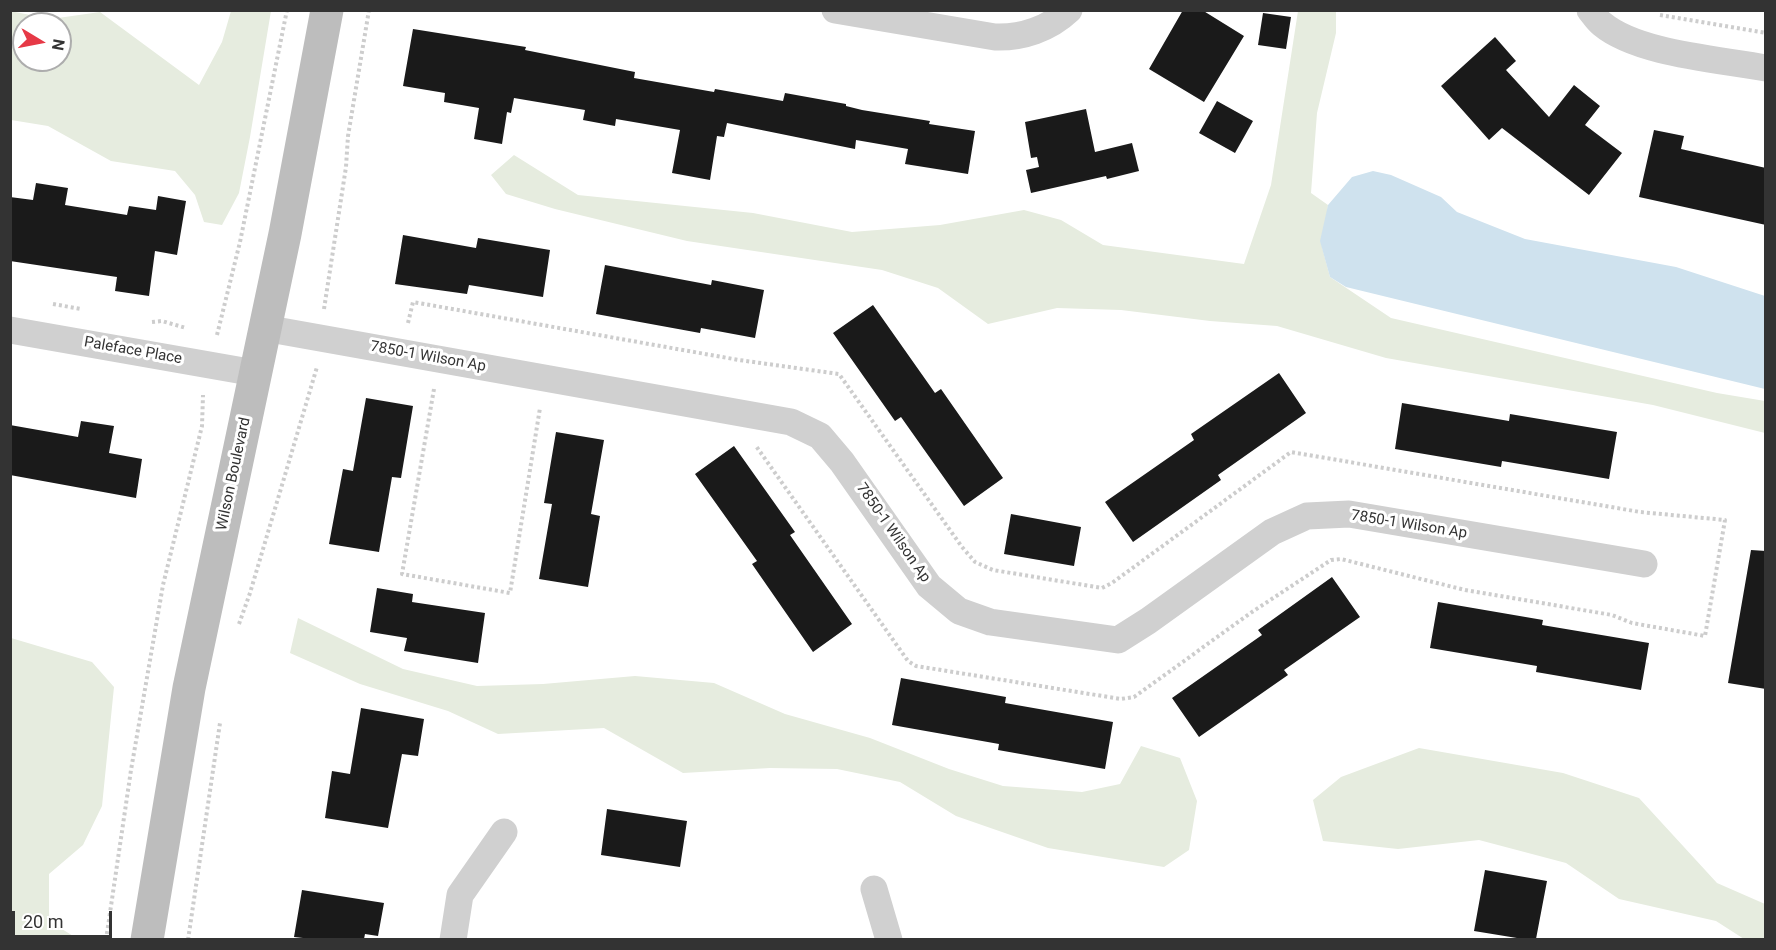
<!DOCTYPE html>
<html>
<head>
<meta charset="utf-8">
<style>
  body { margin:0 }
  #map { position:relative; width:1776px; height:950px; overflow:hidden; background:#fff; font-family:Roboto,sans-serif }
  canvas { display:block }
  .frame { position:absolute; inset:0; border:12px solid #333; pointer-events:none }
  .north { position:absolute; left:12px; top:12px; width:60px; height:60px; box-sizing:border-box; background:#fff; border:2px solid #adadad; border-radius:50%; rotate:100deg; font-size:16px; font-weight:700; line-height:24px; text-align:center; color:#333 }
  .north::after { content:''; display:block; margin:auto; width:21px; height:27px; background:#e63946; clip-path:polygon(50% 0,100% 100%,50% 72%,0 100%) }
  .scale { position:absolute; left:12px; top:911px; width:100px; height:27px; box-sizing:border-box; border:3px solid #333; border-top:0; padding-left:8px; font-size:18px; line-height:21px; white-space:nowrap; color:#333; -webkit-text-stroke:4px #fff; paint-order:stroke }
</style>
</head>
<body>
<div id="map">
<canvas width="1776" height="950"></canvas>
<div class="frame"></div>
<div class="north">N</div>
<div class="scale">20 m</div>
</div>
<script>
const c = document.querySelector('canvas').getContext('2d');
c.lineJoin = 'round';
function fillPath(path, color) { c.fillStyle = color; c.fill(path, 'evenodd'); }
function stroke(path, color, width, dash) { c.strokeStyle = color; c.lineWidth = width; c.lineCap = dash ? 'butt' : 'round'; c.setLineDash(dash || []); c.stroke(path); }
function label(font, color, halo, rows, align = 'center') {
  c.font = font + ' Roboto,sans-serif'; c.lineWidth = 6; c.setLineDash([]); c.textBaseline = 'middle'; c.strokeStyle = halo; c.fillStyle = color; for (const [text, x, y, turn = 0] of rows) {
    c.save(); c.translate(x, y); c.rotate((+turn || 0) * Math.PI / 180); c.textAlign = isNaN(turn) ? turn : align; if (halo) c.strokeText(text, 0, 0); c.fillText(text, 0, 0); c.restore();
  }
}
const green = new Path2D(`
  M 10,11 L 51,19 L 100,12 L 199,85 L 222,42 L 231,11 L 271,11 L 250,137 L 239,193 L 222,225 L 204,222 L 195,195 L 175,171 L 111,161 L 48,126 L 11,120 ZM 24,24 L 60,24 L 60,60 L 24,60 Z
  M 1298,11 L 1336,11 L 1336,33 L 1317,113 L 1311,193 L 1328,205 L 1322,247 L 1330,277 L 1391,318 L 1717,393 L 1765,401 L 1765,433 L 1653,405 L 1386,358 L 1277,326 L 1210,321 L 1121,310 L 1057,308 L 988,324 L 938,288 L 882,270 L 687,241 L 555,209 L 506,194 L 491,175 L 514,155 L 578,195 L 753,213 L 852,232 L 940,225 L 1024,210 L 1061,220 L 1103,245 L 1244,264 L 1271,185 Z
  M 298,618 L 403,669 L 477,686 L 543,684 L 635,676 L 714,683 L 785,714 L 870,738 L 949,769 L 1003,786 L 1082,792 L 1120,784 L 1141,746 L 1180,758 L 1197,801 L 1189,850 L 1164,867 L 1048,848 L 956,816 L 900,782 L 837,769 L 770,768 L 683,773 L 604,728 L 498,734 L 448,711 L 360,684 L 290,653 Z
  M 11,638 L 92,662 L 114,687 L 102,806 L 83,845 L 49,874 L 49,921 L 78,939 L 11,939 Z
  M 1419,748 L 1563,773 L 1639,798 L 1717,883 L 1765,904 L 1765,939 L 1744,939 L 1716,921 L 1619,899 L 1566,863 L 1479,840 L 1398,849 L 1323,841 L 1313,800 L 1341,777 Z`);
const water = new Path2D(`
  M 1373,171 L 1391,175 L 1441,197 L 1457,212 L 1525,239 L 1676,267 L 1765,296 L 1765,389 L 1346,287 L 1330,277 L 1320,241 L 1328,205 L 1352,177 Z`);
const building = new Path2D(`
  M 1183,10 L 1202,10 L 1244,36 L 1204,102 L 1149,69 Z
  M 1263,13 L 1291,17 L 1286,49 L 1258,45 Z
  M 413,29 L 526,47 L 525,50 L 635,72 L 634,78 L 714,92 L 715,89 L 783,101 L 785,93 L 846,104 L 846,106 L 862,110 L 930,121 L 929,124 L 975,131 L 968,174 L 905,164 L 908,149 L 856,140 L 855,149 L 727,123 L 724,137 L 717,136 L 710,180 L 672,173 L 680,130 L 616,119 L 615,126 L 583,120 L 585,110 L 514,98 L 511,113 L 507,112 L 502,144 L 474,139 L 479,108 L 444,102 L 445,93 L 403,86 Z
  M 1495,37 L 1516,61 L 1506,70 L 1549,117 L 1574,85 L 1600,106 L 1585,125 L 1622,153 L 1589,195 L 1502,128 L 1489,140 L 1441,86 Z
  M 1217,101 L 1253,121 L 1235,153 L 1199,133 Z
  M 1086,109 L 1095,152 L 1132,143 L 1139,171 L 1107,179 L 1106,176 L 1031,193 L 1026,170 L 1039,167 L 1037,157 L 1031,158 L 1025,122 Z
  M 1654,130 L 1684,136 L 1681,149 L 1766,168 L 1766,225 L 1639,197 Z
  M 36,183 L 68,188 L 65,205 L 127,215 L 129,206 L 156,210 L 158,196 L 186,201 L 177,255 L 155,251 L 149,296 L 115,291 L 117,277 L 10,261 L 10,197 L 33,200 Z
  M 403,235 L 476,248 L 478,238 L 550,250 L 543,297 L 469,285 L 467,294 L 395,284 Z
  M 605,265 L 711,285 L 712,280 L 764,290 L 755,338 L 701,328 L 700,333 L 596,314 Z
  M 873,305 L 935,393 L 941,389 L 1003,478 L 964,506 L 901,417 L 895,421 L 833,333 Z
  M 1279,373 L 1306,413 L 1218,475 L 1221,480 L 1133,542 L 1105,502 L 1194,440 L 1191,434 Z
  M 366,398 L 413,406 L 401,478 L 392,477 L 379,552 L 329,544 L 343,469 L 353,471 Z
  M 1402,403 L 1509,421 L 1510,414 L 1617,432 L 1609,479 L 1502,461 L 1501,467 L 1395,449 Z
  M 81,421 L 114,426 L 109,453 L 142,459 L 136,498 L 10,475 L 10,425 L 78,437 Z
  M 556,432 L 604,440 L 591,514 L 600,516 L 588,587 L 539,579 L 552,504 L 544,503 Z
  M 734,446 L 795,532 L 790,535 L 852,624 L 813,652 L 752,564 L 757,561 L 695,474 Z
  M 1011,514 L 1081,527 L 1074,566 L 1004,554 Z
  M 1751,550 L 1766,551 L 1766,689 L 1728,683 Z
  M 1332,577 L 1360,617 L 1284,670 L 1288,675 L 1199,737 L 1172,698 L 1262,635 L 1258,630 Z
  M 377,588 L 413,594 L 412,602 L 485,613 L 478,663 L 404,651 L 407,638 L 370,632 Z
  M 1438,602 L 1543,620 L 1542,625 L 1649,643 L 1641,690 L 1536,672 L 1537,666 L 1430,648 Z
  M 901,678 L 1006,697 L 1005,703 L 1113,722 L 1105,769 L 998,750 L 999,744 L 892,725 Z
  M 361,708 L 424,719 L 418,756 L 402,754 L 388,828 L 325,818 L 332,771 L 350,774 Z
  M 607,809 L 687,821 L 680,867 L 601,855 Z
  M 1485,870 L 1547,881 L 1536,939 L 1523,939 L 1474,931 Z
  M 302,890 L 384,903 L 378,936 L 365,934 L 364,939 L 312,939 L 294,937 Z`);
const path = new Path2D(`
  M 1660,15 L 1766,33
  M 53,304 L 81,309
  M 324,309 L 346,167 L 348,136 L 369,10
  M 152,322 L 162,321 L 186,328
  M 408,323 L 413,302 L 739,360 L 839,374 L 962,547 L 975,562 L 993,570 L 1102,588 L 1112,583 L 1291,452 L 1640,512 L 1725,520 L 1705,636 L 1632,623 L 1612,615 L 1465,590 L 1341,559 L 1331,560 L 1252,612 L 1134,697 L 1121,699 L 916,666 L 908,661 L 756,446
  M 217,335 L 240,242 L 287,10
  M 434,389 L 402,574 L 510,593 L 540,408
  M 239,624 L 250,593 L 317,367
  M 106,940 L 131,770 L 163,585 L 202,426 L 203,395
  M 188,940 L 220,723`);
const minor = new Path2D(`
  M 835,10 L 995,37 C 1022,38 1049,29 1069,10
  M 1590,10 C 1594,15 1597,20 1602,24 C 1638,54 1719,59 1766,68
  M 264,328 L 791,422 L 820,436 L 842,462 L 929,586 L 959,611 L 990,622 L 1118,640 L 1148,621 L 1272,532 L 1307,516 L 1349,514 L 1644,564
  M 10,330 L 255,373
  M 874,889 L 889,940
  M 453,940 L 460,895 L 504,832`);
const secondary = new Path2D(`
  M 147,940 L 189,688 L 285,234 L 327,10`);
const streetNames = [
  ["Paleface Place",133,351,10],
  ["7850-1 Wilson Ap",428,357,10],
  ["Wilson Boulevard",234,474,-78],
  ["7850-1 Wilson Ap",1409,525,9],
  ["7850-1 Wilson Ap",893,533,55]
];
fillPath(green, '#e6ecdf');
fillPath(water, '#cfe2ee');
fillPath(building, '#1a1a1a');
stroke(path, '#cdcdcd', 4, [3, 3]);
stroke(minor, '#d0d0d0', 27);
stroke(secondary, '#bdbdbd', 33);
label('15px', '#333', '#fff', streetNames);
</script>
</body>
</html>
